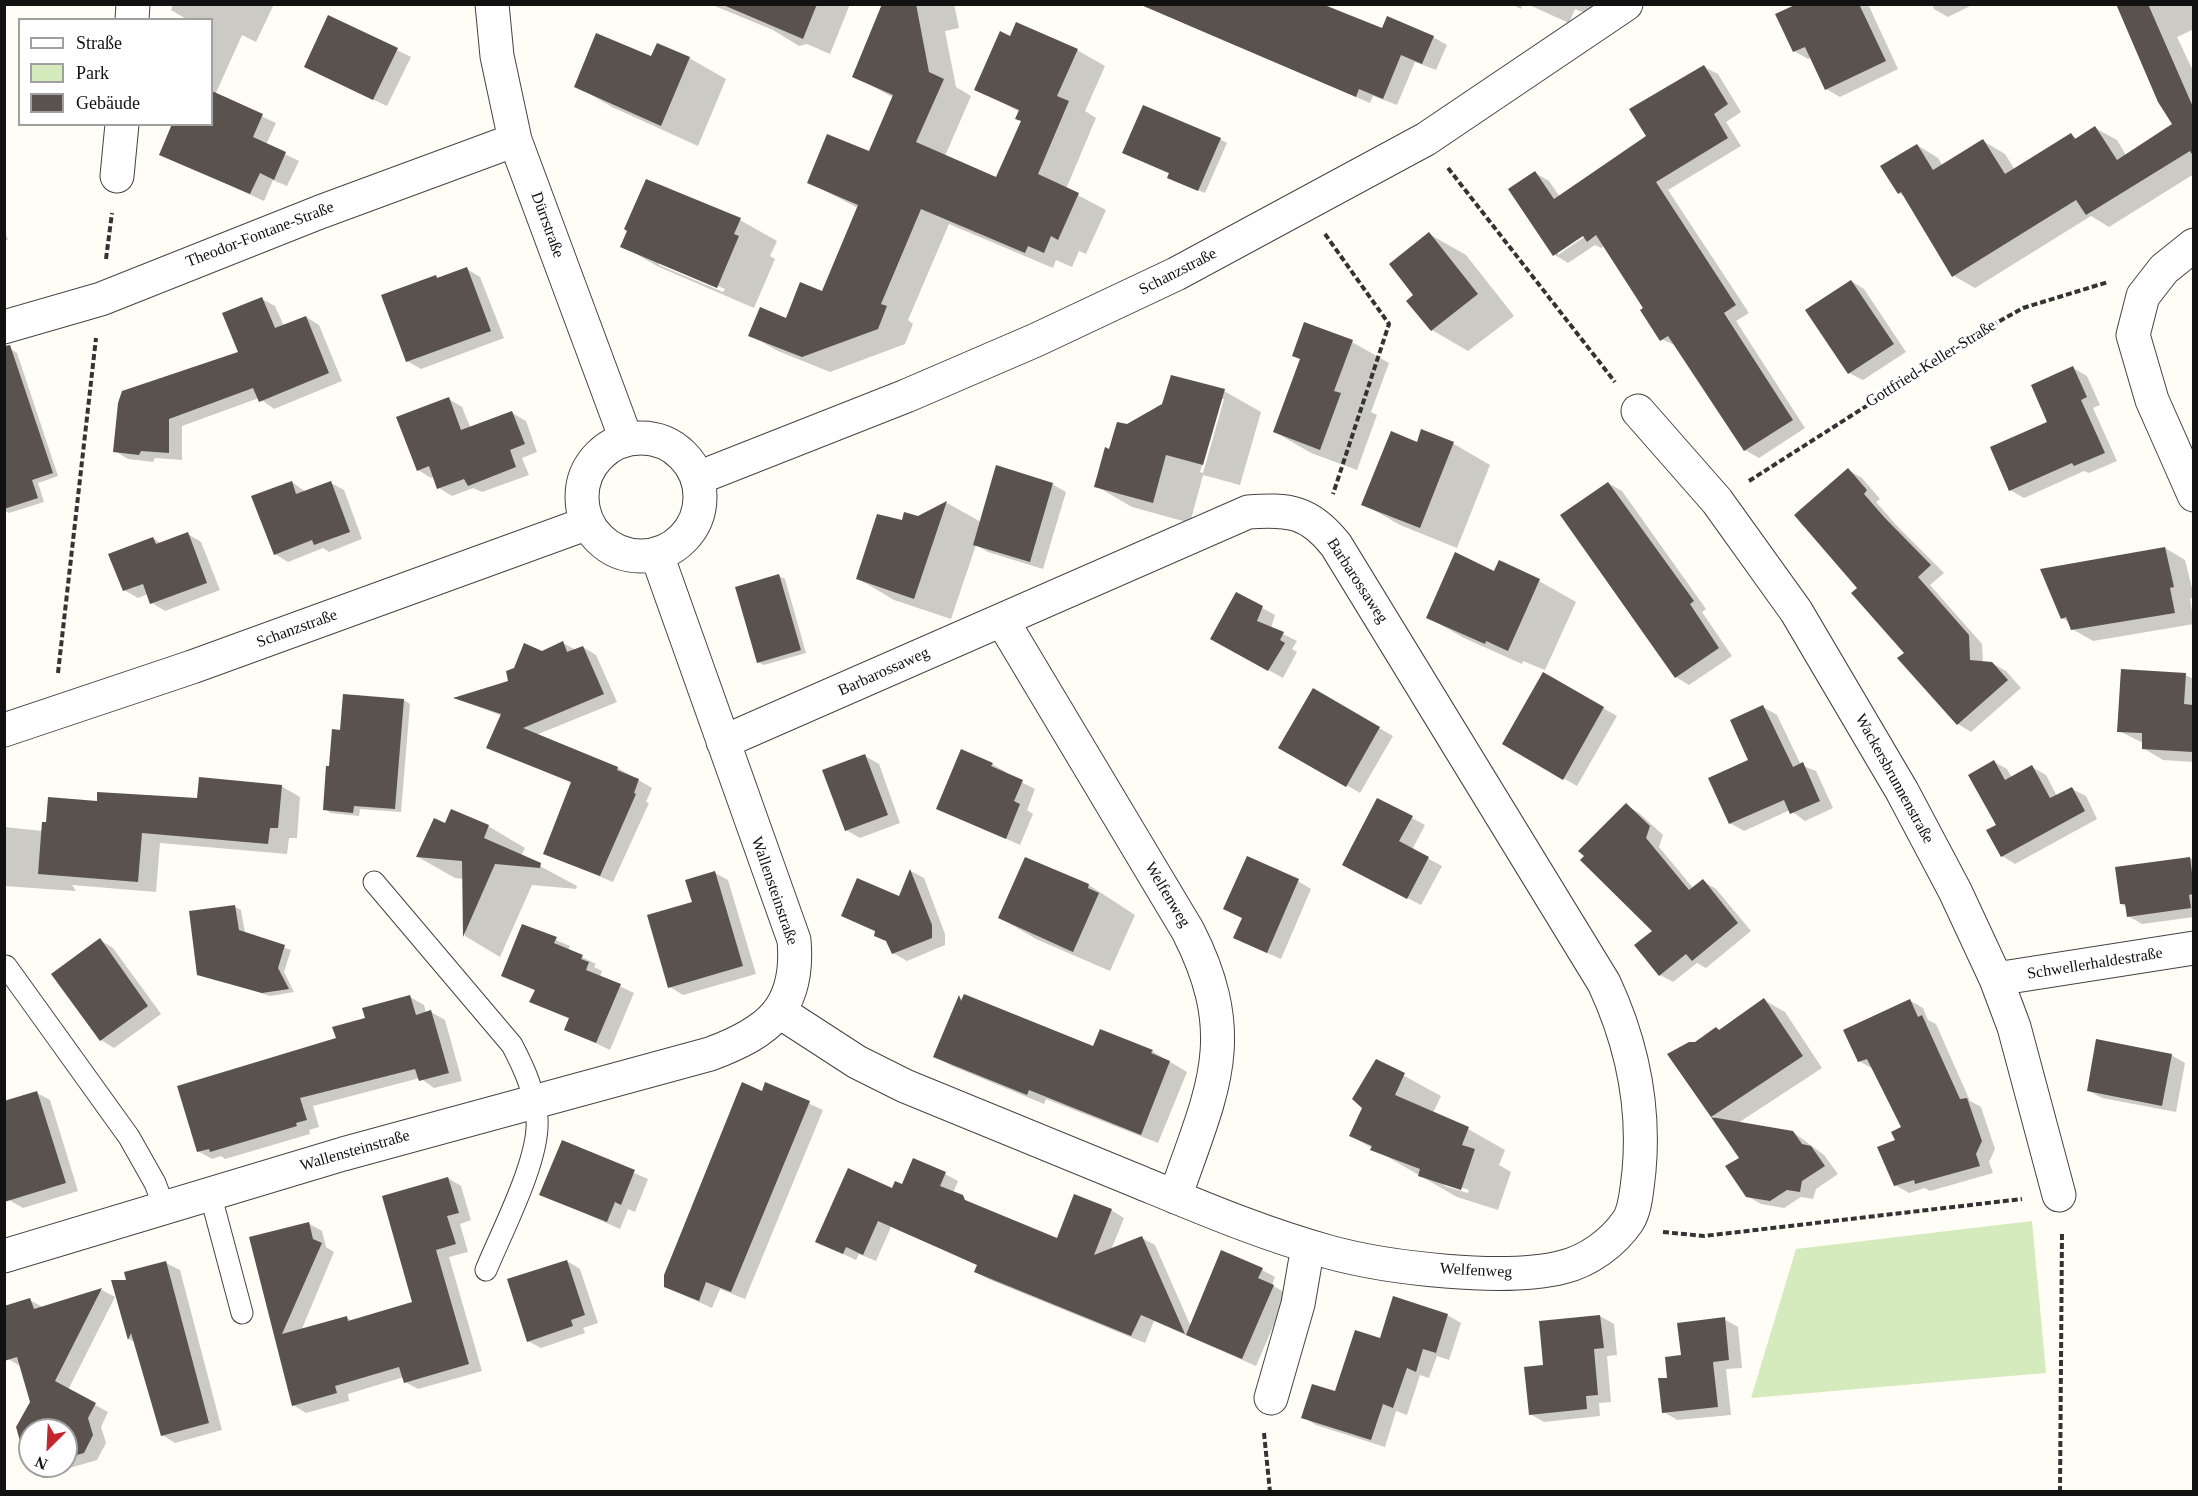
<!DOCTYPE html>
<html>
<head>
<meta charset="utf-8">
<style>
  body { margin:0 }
  #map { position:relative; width:2198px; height:1496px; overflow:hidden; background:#fffdf5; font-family:"Times New Roman",serif }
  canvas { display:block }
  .frame { position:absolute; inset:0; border:6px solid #111; pointer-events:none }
  .legend { position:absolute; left:18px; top:18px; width:195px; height:108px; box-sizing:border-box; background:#fff; border:2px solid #a0a0a0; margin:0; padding:8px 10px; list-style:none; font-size:18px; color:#111 }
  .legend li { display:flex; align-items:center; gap:12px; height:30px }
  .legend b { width:30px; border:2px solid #a0a0a0 }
  .north { position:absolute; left:18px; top:1418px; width:60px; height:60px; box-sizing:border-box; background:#fff; border:2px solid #a0a0a0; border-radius:50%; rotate:204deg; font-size:16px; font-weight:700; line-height:24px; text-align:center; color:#111 }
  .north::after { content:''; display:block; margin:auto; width:21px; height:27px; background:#c4262e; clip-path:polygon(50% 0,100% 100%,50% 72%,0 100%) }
</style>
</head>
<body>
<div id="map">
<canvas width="2198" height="1496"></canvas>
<div class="frame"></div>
<ul class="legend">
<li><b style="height:8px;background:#fff"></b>Straße</li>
<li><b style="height:16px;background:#d5ebbd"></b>Park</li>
<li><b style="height:16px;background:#5a524d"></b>Gebäude</li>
</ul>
<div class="north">N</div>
</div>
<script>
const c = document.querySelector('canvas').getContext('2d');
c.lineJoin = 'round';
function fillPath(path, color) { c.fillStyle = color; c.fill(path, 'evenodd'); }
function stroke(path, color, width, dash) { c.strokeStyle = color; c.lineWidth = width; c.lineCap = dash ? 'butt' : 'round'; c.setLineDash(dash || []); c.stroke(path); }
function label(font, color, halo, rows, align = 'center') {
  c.font = font + ' "Times New Roman",serif'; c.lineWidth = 6; c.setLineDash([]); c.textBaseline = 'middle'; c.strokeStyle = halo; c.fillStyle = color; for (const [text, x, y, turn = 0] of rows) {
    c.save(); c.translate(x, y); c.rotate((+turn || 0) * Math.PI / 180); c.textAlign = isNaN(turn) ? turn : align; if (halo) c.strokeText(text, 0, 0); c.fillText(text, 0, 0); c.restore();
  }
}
const green = new Path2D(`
  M 2032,1221 L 2046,1373 L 1751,1398 L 1796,1249 Z`);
const shadow = new Path2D(`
  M 173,4 L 274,4 L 256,42 L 242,35 L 215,95 L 276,123 L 266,145 L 299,161 L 287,186 L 273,180 L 264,201 L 161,154 L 172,124 L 212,124 L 212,20 L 188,20 L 171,10 Z
  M 710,4 L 850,4 L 830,54 L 807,44 L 799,46 L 773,30 Z
  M 884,4 L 954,4 L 959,28 L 945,31 L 956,87 L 971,96 L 945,156 L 997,179 L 1023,121 L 1020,112 L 976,89 L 1011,38 L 1077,50 L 1105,66 L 1085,111 L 1096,118 L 1066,189 L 1106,210 L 1086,254 L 1079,251 L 1072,267 L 1056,260 L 1053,268 L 949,224 L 908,320 L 913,324 L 905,344 L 830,372 L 778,351 L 750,335 L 787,320 L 822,293 L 858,208 L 808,182 L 870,153 L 894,98 L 854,76 Z
  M 1177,4 L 1320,4 L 1383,30 L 1433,37 L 1447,45 L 1436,70 L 1415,62 L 1397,105 L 1373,96 L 1370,103 L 1185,24 L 1172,16 Z
  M 1511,4 L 1522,4 L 1521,9 Z
  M 1527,4 L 1593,4 L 1589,15 L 1575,9 L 1569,23 Z
  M 1800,4 L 1868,4 L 1898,69 L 1840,97 L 1826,89 L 1811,58 L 1808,59 L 1794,51 Z
  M 1932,4 L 1974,4 L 1948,17 L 1934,9 Z
  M 2118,4 L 2194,4 L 2194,29 L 2177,37 L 2194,73 L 2194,174 L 2109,227 L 2091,216 L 1975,288 L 1954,276 L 1906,197 L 1899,193 L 1917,145 L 1938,158 L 1943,166 L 1983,141 L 2005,154 L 2015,170 L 2071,135 L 2078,139 L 2095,128 L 2117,140 L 2126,155 L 2174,125 Z
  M 329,17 L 411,57 L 387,106 L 319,74 Z
  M 652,58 L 689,58 L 726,79 L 698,146 L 612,107 L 576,86 Z
  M 1704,67 L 1718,74 L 1741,112 L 1726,122 L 1741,146 L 1668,190 L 1749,313 L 1736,321 L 1805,428 L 1759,458 L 1745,450 L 1677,346 L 1661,339 L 1645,308 L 1605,246 L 1601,248 L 1595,245 L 1568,263 L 1555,255 L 1510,190 L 1535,173 L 1549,181 L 1560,197 L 1648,137 ZM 1588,231 L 1590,233 L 1558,255 L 1558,251 Z
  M 1220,139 L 1227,143 L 1205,193 L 1175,181 L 1170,174 L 1130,156 Z
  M 740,220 L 777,241 L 770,256 L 775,259 L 754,308 L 659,267 L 622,246 ZM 659,261 L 725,289 L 723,292 L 659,265 Z
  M 4,229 L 8,240 L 4,241 Z
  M 1429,234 L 1466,255 L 1514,316 L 1468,351 L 1432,330 L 1416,296 Z
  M 467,269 L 480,277 L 504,338 L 421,369 L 407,361 L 435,276 L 440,279 Z
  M 1851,281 L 1864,289 L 1906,352 L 1863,380 L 1849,373 Z
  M 262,299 L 275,306 L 284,326 L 306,317 L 319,325 L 342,381 L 274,409 L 259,398 L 182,426 L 182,460 L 155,458 L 153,462 L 128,459 L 115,451 L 240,353 Z
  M 1352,342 L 1389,363 L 1371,412 L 1377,415 L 1357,470 L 1311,453 L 1275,432 Z
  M 11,349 L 17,353 L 58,476 L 38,483 L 44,502 L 9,513 L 4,511 L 4,351 Z
  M 2073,368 L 2087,376 L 2100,405 L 2093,408 L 2117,461 L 2089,473 L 2084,471 L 2024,498 L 2010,490 L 2049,423 Z
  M 1224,391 L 1261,412 L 1240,485 L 1203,475 L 1190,523 L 1132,507 L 1096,486 L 1110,451 ZM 1221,399 L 1224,399 L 1203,473 L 1200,472 Z
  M 449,399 L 462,407 L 471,429 L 512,413 L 526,421 L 537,452 L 522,458 L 529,475 L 482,492 L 473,488 L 452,496 L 439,488 L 434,477 L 431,478 L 418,470 Z
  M 1422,431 L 1454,444 L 1490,465 L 1457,548 L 1400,525 L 1363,504 L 1418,444 Z
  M 1848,470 L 1862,478 L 1880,499 L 1876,502 L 1898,527 L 1944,573 L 1930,585 L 1982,644 L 1983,663 L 1992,663 L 2006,671 L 2021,688 L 1971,732 L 1958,724 L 1859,589 Z
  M 292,482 L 306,492 L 331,483 L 344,490 L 362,539 L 329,552 L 323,548 L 288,562 L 275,554 Z
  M 1608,483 L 1622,491 L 1706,609 L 1702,612 L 1732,656 L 1689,685 L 1676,677 Z
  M 1052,484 L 1066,492 L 1043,569 L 988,552 L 976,545 L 951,619 L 894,600 L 857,578 L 903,522 L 919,518 L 947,503 L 981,522 Z
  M 188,534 L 201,542 L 220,590 L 165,611 L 152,603 L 148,594 L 138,598 L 124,590 L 153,538 L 162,544 Z
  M 2165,548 L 2185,560 L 2194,596 L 2190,599 L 2194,624 L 2093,641 L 2072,629 L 2069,622 L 2062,618 Z
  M 1495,573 L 1539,581 L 1576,602 L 1545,670 L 1523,661 L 1522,664 L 1464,638 L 1427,617 Z
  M 779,576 L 785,579 L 806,653 L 764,665 L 758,662 Z
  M 1237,594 L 1275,615 L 1271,628 L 1297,641 L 1292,649 L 1297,652 L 1283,678 L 1212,639 Z
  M 563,643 L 576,650 L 583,647 L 596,655 L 617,702 L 536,735 L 618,768 L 652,788 L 646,802 L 649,803 L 613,882 L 545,854 L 572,783 L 488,747 L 502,716 L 456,698 L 510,682 L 542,653 Z
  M 1543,674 L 1617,716 L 1577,786 L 1504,744 Z
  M 2185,675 L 2194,679 L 2194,762 L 2163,760 L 2143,748 L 2143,743 L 2119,731 Z
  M 1313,690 L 1393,736 L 1360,793 L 1281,747 Z
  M 404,700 L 410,704 L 401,812 L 360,809 L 359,816 L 331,813 L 324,809 L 330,768 L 341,731 Z
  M 1763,707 L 1777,715 L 1801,765 L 1816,771 L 1833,808 L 1805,821 L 1790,810 L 1744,831 L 1730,823 Z
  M 962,751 L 992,764 L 1006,772 L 1005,774 L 1035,789 L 1027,810 L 1033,814 L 1020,845 L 938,808 Z
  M 865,756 L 879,764 L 900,823 L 860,838 L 846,830 Z
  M 1994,762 L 2007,769 L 2012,778 L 2032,767 L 2046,775 L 2057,796 L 2072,789 L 2086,796 L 2097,819 L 2015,864 L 2002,856 Z
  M 281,786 L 300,797 L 297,838 L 289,838 L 287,854 L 160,843 L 156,892 L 72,885 L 76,891 L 4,886 L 4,827 L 43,831 L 98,802 L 198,800 Z
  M 1626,805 L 1639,813 L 1663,835 L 1659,847 L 1694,889 L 1703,881 L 1716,889 L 1751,931 L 1706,968 L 1697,963 L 1673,982 L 1660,975 L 1655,931 Z
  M 1412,818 L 1425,825 L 1412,850 L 1442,866 L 1421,905 L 1357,872 Z
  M 446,825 L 488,826 L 525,848 L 521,856 L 577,886 L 576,889 L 532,885 L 500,957 L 465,936 L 463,879 L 455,878 L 418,857 Z
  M 2190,858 L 2194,860 L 2194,917 L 2142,924 L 2128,916 L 2127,907 L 2121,904 Z
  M 911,871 L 924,878 L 945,934 L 945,945 L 907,961 L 893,953 L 888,942 L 877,932 L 842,915 L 900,898 Z
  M 715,873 L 728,880 L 756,974 L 683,995 L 670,987 L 693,903 Z
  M 1298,881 L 1311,889 L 1281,959 L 1249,945 L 1243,918 L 1225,909 Z
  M 1089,885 L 1135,915 L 1110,971 L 1036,939 L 1000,918 Z
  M 235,907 L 241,910 L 245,933 L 291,950 L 284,972 L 294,992 L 270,996 L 199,974 Z
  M 523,926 L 570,946 L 568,950 L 596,964 L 594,967 L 602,971 L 600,977 L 634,993 L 610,1050 L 566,1029 L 570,1019 L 531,1002 L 536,991 L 502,975 Z
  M 100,940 L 113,948 L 161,1014 L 114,1048 L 101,1040 Z
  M 410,997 L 424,1005 L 426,1013 L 431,1012 L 445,1020 L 462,1081 L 434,1088 L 420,1078 L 313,1106 L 319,1127 L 309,1130 L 310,1134 L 225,1159 L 221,1156 L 212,1159 L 198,1151 L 337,1040 L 367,1019 Z
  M 960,998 L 1094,1048 L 1152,1051 L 1187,1072 L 1158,1143 L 1046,1099 L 1044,1104 L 952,1066 L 935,1056 Z
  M 1764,1000 L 1785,1012 L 1822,1068 L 1738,1123 L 1793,1132 L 1824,1155 L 1838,1174 L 1816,1189 L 1813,1199 L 1801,1197 L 1784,1208 L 1761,1204 L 1747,1196 L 1741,1158 L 1719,1120 L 1712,1116 L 1696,1044 L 1720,1031 Z
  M 1909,1000 L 1923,1008 L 1928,1020 L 1936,1024 L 1970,1101 L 1981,1107 L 1995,1149 L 1989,1162 L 1993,1173 L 1930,1191 L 1925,1188 L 1909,1193 L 1895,1185 L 1897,1141 L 1903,1128 L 1873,1069 L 1859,1061 Z
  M 2171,1055 L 2185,1063 L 2176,1112 L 2102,1098 L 2089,1091 Z
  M 1377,1061 L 1441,1096 L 1433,1113 L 1468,1129 L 1505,1150 L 1499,1165 L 1511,1172 L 1498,1210 L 1457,1197 L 1351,1136 L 1364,1107 ZM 1441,1181 L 1469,1190 L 1468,1193 L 1445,1186 Z
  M 766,1084 L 823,1110 L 745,1299 L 720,1289 L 712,1308 L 666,1287 Z
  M 37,1093 L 50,1100 L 78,1191 L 23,1208 L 9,1200 Z
  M 562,1142 L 648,1179 L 635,1212 L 628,1209 L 620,1229 L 541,1194 Z
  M 945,1174 L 958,1181 L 953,1193 L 976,1206 L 1058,1240 L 1111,1210 L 1124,1218 L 1111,1250 L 1142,1238 L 1155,1245 L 1191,1327 L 1262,1270 L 1275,1277 L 1272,1285 L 1287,1294 L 1256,1366 L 1154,1321 L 1145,1343 L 988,1279 L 975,1271 L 978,1265 L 891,1227 L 876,1261 L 859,1254 L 856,1260 L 817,1242 L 893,1190 Z
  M 448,1178 L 461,1186 L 471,1220 L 460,1224 L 468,1252 L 449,1257 L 482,1371 L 418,1389 L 405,1382 L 404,1377 L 348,1394 L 349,1401 L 306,1413 L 293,1405 L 251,1238 L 308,1223 L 322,1231 L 326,1247 L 334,1252 L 301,1331 L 347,1318 L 353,1321 L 414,1303 Z
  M 567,1261 L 580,1269 L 598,1323 L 583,1328 L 585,1333 L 541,1348 L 528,1341 Z
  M 166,1263 L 180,1270 L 222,1430 L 175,1443 L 162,1435 L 136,1343 L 129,1339 L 113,1282 L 128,1281 Z
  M 102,1290 L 115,1297 L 68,1390 L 108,1412 L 101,1427 L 106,1443 L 97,1460 L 56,1472 L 46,1466 L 66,1466 L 66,1430 L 30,1430 L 30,1457 L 25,1454 L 32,1403 L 22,1367 L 8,1359 L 30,1300 L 44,1308 Z
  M 1447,1315 L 1461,1323 L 1449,1360 L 1437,1356 L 1429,1378 L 1420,1375 L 1407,1415 L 1396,1411 L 1385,1447 L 1316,1425 L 1303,1417 Z
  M 1600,1316 L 1614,1324 L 1617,1355 L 1607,1356 L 1611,1402 L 1599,1403 L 1600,1416 L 1544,1422 L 1530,1414 L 1545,1366 Z
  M 1724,1319 L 1738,1327 L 1742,1368 L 1726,1369 L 1731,1415 L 1677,1420 L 1664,1412 L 1669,1379 L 1682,1356 Z`);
const building = new Path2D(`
  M 721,4 L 817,4 L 803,39 Z
  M 882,4 L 916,4 L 929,72 L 944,79 L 916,142 L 996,177 L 1021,121 L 1015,119 L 1019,110 L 974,90 L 1000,31 L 1010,36 L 1016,22 L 1078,49 L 1057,96 L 1069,101 L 1038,174 L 1079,193 L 1058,240 L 1051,236 L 1044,253 L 1028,246 L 1025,253 L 921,209 L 881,304 L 887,306 L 878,329 L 802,357 L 748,336 L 760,307 L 786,318 L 800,282 L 822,291 L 858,205 L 807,183 L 827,134 L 869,151 L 893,95 L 852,77 Z
  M 1322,4 L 1382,28 L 1387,16 L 1434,36 L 1422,64 L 1401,55 L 1383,99 L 1359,89 L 1356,97 L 1141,5 Z
  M 1797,4 L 1859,4 L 1886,61 L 1825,90 L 1805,47 L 1793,52 L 1775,14 Z
  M 2116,4 L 2148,4 L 2193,107 L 2193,156 L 2190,151 L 2086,215 L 2076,200 L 1952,277 L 1901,192 L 1898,194 L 1880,166 L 1917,144 L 1933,170 L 1983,139 L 2005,174 L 2071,133 L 2075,139 L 2095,126 L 2117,160 L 2172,124 L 2158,102 Z
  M 328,15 L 398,48 L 373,100 L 304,67 Z
  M 596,33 L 651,56 L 657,43 L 690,57 L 661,126 L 574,87 Z
  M 1704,65 L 1728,104 L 1714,114 L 1728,138 L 1656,182 L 1736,305 L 1724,313 L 1793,420 L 1744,451 L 1668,336 L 1660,341 L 1640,310 L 1643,308 L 1596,235 L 1587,242 L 1583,236 L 1553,256 L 1508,189 L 1535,171 L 1554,199 L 1646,136 L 1629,109 Z
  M 212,91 L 263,114 L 253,137 L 286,152 L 274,180 L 260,173 L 250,194 L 159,155 L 172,124 L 212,124 Z
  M 1143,105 L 1221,138 L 1198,191 L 1167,178 L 1169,173 L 1122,153 Z
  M 646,179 L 741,218 L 734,234 L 739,236 L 717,288 L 620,247 L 627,231 L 624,229 Z
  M 1429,232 L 1478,294 L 1431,331 L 1406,301 L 1413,295 L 1389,264 Z
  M 467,267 L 491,331 L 406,362 L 381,295 L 436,275 L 437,278 Z
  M 1851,280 L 1894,344 L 1848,374 L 1805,310 Z
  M 262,297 L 275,328 L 306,316 L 329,373 L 259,402 L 253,388 L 169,419 L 169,453 L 141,451 L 139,455 L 113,452 L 118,403 L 122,391 L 238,352 L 222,313 Z
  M 1304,322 L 1353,340 L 1334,391 L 1341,393 L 1320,450 L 1273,432 L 1300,359 L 1292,356 Z
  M 10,345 L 53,473 L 32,480 L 38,498 L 4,509 L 4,346 Z
  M 2073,366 L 2087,397 L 2081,400 L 2105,453 L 2074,466 L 2072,463 L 2009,491 L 1990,447 L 2047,422 L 2031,385 Z
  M 1171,375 L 1225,389 L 1203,465 L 1166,455 L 1153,503 L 1094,487 L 1105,447 L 1109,449 L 1117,422 L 1127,424 L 1162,404 Z
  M 449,397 L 461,430 L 512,411 L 525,444 L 510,450 L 516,467 L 468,486 L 464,479 L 437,489 L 429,466 L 417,471 L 396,417 Z
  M 1421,429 L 1454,442 L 1420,528 L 1361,505 L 1391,431 L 1417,442 Z
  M 996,465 L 1053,483 L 1030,562 L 973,545 Z
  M 1848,468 L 1867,490 L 1864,494 L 1884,517 L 1931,565 L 1918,577 L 1969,635 L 1970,660 L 1992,662 L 2008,680 L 1957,725 L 1897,658 L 1904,653 L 1851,593 L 1857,588 L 1794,515 Z
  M 292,481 L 296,494 L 331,481 L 350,532 L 314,545 L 312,540 L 274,555 L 251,496 Z
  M 1608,482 L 1694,601 L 1690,604 L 1719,648 L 1675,678 L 1560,515 Z
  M 947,501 L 914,599 L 856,579 L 877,514 L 902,520 L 904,512 L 918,516 Z
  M 188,532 L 207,583 L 150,604 L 143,584 L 123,591 L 108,554 L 153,537 L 156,544 Z
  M 2165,547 L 2174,587 L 2170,588 L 2175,613 L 2071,630 L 2066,617 L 2061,619 L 2040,569 Z
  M 1455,552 L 1494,571 L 1499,560 L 1540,579 L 1508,651 L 1486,641 L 1485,644 L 1426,618 Z
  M 779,574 L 801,650 L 757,663 L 735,587 Z
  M 1236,592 L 1263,606 L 1257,621 L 1284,632 L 1280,640 L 1285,643 L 1268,671 L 1210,639 Z
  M 563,641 L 567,652 L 583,646 L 604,694 L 523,728 L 618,767 L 617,770 L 639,779 L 634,793 L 636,794 L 600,876 L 543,854 L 571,782 L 486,748 L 501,714 L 453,698 L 508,681 L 506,671 L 514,668 L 524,643 L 542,651 Z
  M 2121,669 L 2186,673 L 2184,704 L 2193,705 L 2193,752 L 2142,749 L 2142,733 L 2117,732 Z
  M 1543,672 L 1604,707 L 1563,780 L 1502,744 Z
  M 1313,688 L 1380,727 L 1346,787 L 1278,748 Z
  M 343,694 L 404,699 L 395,809 L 354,806 L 353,813 L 323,810 L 326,766 L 329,766 L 332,729 L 340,730 Z
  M 1763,705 L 1793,767 L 1803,762 L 1820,801 L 1790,814 L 1784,800 L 1729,824 L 1708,778 L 1748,760 L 1730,720 Z
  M 961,749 L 993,763 L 991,766 L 1023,780 L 1014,801 L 1020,804 L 1006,839 L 936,809 Z
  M 865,754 L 888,815 L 845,831 L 822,770 Z
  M 1994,760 L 2005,780 L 2032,765 L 2050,798 L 2072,787 L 2085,811 L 2001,857 L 1986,830 L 1996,825 L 1968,775 Z
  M 199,777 L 282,785 L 278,828 L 270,828 L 268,844 L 142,833 L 138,882 L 38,874 L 42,822 L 46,822 L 48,797 L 97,801 L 97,792 L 197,798 Z
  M 1377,798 L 1413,816 L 1399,841 L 1429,857 L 1407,899 L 1342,865 Z
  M 1626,803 L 1650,826 L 1646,838 L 1689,890 L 1703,879 L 1738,923 L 1692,961 L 1686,954 L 1659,976 L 1634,945 L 1652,931 L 1580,860 L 1584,856 L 1578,851 Z
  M 451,809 L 489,825 L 484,838 L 541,863 L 540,868 L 495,864 L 463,937 L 462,861 L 416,857 L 434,818 L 445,823 Z
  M 1247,856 L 1299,879 L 1267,953 L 1233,938 L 1242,918 L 1223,909 Z
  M 1025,857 L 1089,884 L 1088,888 L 1099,893 L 1073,952 L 998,918 Z
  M 2190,857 L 2193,881 L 2193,894 L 2189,895 L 2191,908 L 2127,917 L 2125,904 L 2120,904 L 2115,867 Z
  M 910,869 L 932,925 L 932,938 L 892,954 L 886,941 L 874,936 L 875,931 L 841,916 L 857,878 L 899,896 Z
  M 715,871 L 743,966 L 668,988 L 647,915 L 692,902 L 685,880 Z
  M 235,905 L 239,930 L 285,945 L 278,968 L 289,989 L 262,993 L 197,975 L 189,911 Z
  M 522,924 L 557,937 L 554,943 L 583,955 L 581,959 L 589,962 L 586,970 L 621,984 L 596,1043 L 564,1030 L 569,1018 L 529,1002 L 535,990 L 501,976 Z
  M 100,938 L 148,1006 L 100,1041 L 51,974 Z
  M 964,994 L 1093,1046 L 1100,1029 L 1153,1050 L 1151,1053 L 1170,1061 L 1141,1135 L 1029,1090 L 1027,1095 L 933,1057 L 959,995 L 961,1001 Z
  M 410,995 L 416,1015 L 431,1010 L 449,1073 L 419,1081 L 415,1069 L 300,1098 L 307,1120 L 296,1123 L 297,1126 L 210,1152 L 209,1149 L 197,1152 L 177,1086 L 336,1038 L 332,1027 L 365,1018 L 362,1008 Z
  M 1764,998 L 1803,1056 L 1711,1117 L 1667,1054 L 1689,1042 L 1695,1042 L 1716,1027 L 1719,1030 Z
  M 1910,999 L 1918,1017 L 1922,1015 L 1960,1099 L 1967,1098 L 1982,1141 L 1976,1154 L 1980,1166 L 1915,1184 L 1914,1180 L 1894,1186 L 1877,1147 L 1895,1140 L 1891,1132 L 1901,1127 L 1867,1059 L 1858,1062 L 1843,1030 Z
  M 2096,1039 L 2172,1054 L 2162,1106 L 2087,1091 Z
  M 1376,1059 L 1405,1073 L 1395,1095 L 1469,1127 L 1462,1145 L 1475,1149 L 1461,1190 L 1418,1176 L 1420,1169 L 1370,1150 L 1372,1146 L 1349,1136 L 1362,1108 L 1352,1099 Z
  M 742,1082 L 762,1091 L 765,1082 L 810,1101 L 731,1292 L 706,1282 L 699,1301 L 664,1287 L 664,1275 Z
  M 37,1091 L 66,1183 L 4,1202 L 4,1101 Z
  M 1711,1117 L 1793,1131 L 1802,1144 L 1811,1146 L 1825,1166 L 1802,1181 L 1800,1192 L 1787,1190 L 1770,1201 L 1746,1197 L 1725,1166 L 1739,1158 Z
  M 562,1140 L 635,1170 L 621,1205 L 615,1202 L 607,1222 L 539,1195 Z
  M 913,1158 L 946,1172 L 940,1186 L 963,1195 L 965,1200 L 1057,1238 L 1074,1194 L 1112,1209 L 1094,1255 L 1142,1236 L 1185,1334 L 1141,1315 L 1131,1336 L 974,1272 L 977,1265 L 878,1221 L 863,1255 L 846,1247 L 843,1254 L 815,1242 L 848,1168 L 892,1188 L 895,1181 L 902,1184 Z
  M 448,1177 L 459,1213 L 447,1216 L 456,1244 L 436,1250 L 469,1364 L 404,1383 L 399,1367 L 335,1386 L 337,1393 L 292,1406 L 249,1237 L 309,1222 L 313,1239 L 322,1243 L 282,1334 L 347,1316 L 348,1321 L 412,1302 L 382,1196 Z
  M 1221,1250 L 1263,1268 L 1258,1278 L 1274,1285 L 1242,1359 L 1186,1335 Z
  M 567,1260 L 585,1315 L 571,1320 L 573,1326 L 527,1342 L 507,1279 Z
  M 166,1261 L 209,1423 L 161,1436 L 131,1333 L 128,1340 L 111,1280 L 126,1280 L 124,1272 Z
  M 102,1288 L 55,1381 L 96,1403 L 88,1418 L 93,1435 L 84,1453 L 66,1458 L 66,1430 L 30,1430 L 30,1459 L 24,1455 L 16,1427 L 30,1402 L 17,1357 L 4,1361 L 4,1306 L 30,1298 L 34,1309 Z
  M 1393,1296 L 1448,1314 L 1436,1353 L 1423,1349 L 1416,1372 L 1407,1368 L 1393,1408 L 1383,1404 L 1371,1440 L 1301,1418 L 1312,1384 L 1335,1391 L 1355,1330 L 1380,1338 Z
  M 1600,1315 L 1604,1348 L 1594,1349 L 1598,1395 L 1586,1396 L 1587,1409 L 1529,1415 L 1524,1367 L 1543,1365 L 1539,1321 Z
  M 1725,1317 L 1729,1360 L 1713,1362 L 1718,1407 L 1662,1413 L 1658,1378 L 1667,1378 L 1665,1357 L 1681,1355 L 1677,1323 Z`);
const path = new Path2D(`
  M 1448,168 L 1615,382
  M 1325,234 L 1389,324 L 1333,494
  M 106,259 L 112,213
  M 1749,481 L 1998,322 L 2023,308 L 2108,282
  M 58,673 L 96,338
  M 1663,1232 L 1704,1236 L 2022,1199
  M 1264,1433 L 1270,1492
  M 2060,1492 L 2062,1231`);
const lane = new Path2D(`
  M 374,882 L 512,1045 C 524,1068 535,1092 537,1119 C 540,1159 502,1231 486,1270
  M 6,966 L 129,1137 L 155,1183 L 164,1207
  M 210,1193 L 242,1313`);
const street = new Path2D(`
  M 492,4 L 497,56 L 515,140 L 626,439
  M 132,20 L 133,4
  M 117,176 L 122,124
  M 2194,245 L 2164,269 L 2143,296 L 2133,335 L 2152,400 L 2194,495
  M 4,327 L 101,299 L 320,212 L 515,140
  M 1638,411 L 1717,501 L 1796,611 L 1902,791 L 1955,891 L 1996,979 L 2014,1027 L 2059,1195
  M582 497a59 59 0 1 1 118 0a59 59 0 1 1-118 0Z
  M 698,478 L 906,396 L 1036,340 L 1176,274 L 1426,139 L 1626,4
  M 1002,620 L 1188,931 C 1243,1039 1211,1092 1175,1197
  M 4,730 L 192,667 L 588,523
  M 723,742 L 1248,512 C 1289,509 1309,511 1336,545 L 1604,983 C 1632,1043 1645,1105 1639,1171 C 1637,1186 1636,1209 1628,1221 C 1613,1243 1588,1261 1563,1267 C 1505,1282 1387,1268 1329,1252 C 1263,1234 1200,1207 1137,1181 C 1060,1149 982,1118 905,1086 L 857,1062 L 780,1012
  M 1996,979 L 2194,948
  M 4,1256 L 343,1154 L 710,1054 C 769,1032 800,1008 794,940 L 657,555
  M 1271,1398 L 1298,1304 L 1308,1246`);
const streetNames = [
  ["Dürrstraße",547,225,70],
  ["Theodor-Fontane-Straße",260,235,-21],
  ["Schanzstraße",1178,272,-27],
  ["Gottfried-Keller-Straße",1931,364,-32],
  ["Barbarossaweg",1357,581,57],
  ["Schanzstraße",297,629,-20],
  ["Barbarossaweg",884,672,-24],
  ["Wackersbrunnenstraße",1894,779,61],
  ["Wallensteinstraße",774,891,71],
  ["Welfenweg",1167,895,59],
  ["Schwellerhaldestraße",2095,964,-9],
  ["Wallensteinstraße",355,1151,-16],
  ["Welfenweg",1476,1271,3]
];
fillPath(green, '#d5ebbd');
fillPath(shadow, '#0003');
fillPath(building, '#5a524d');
stroke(lane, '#444', 23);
stroke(street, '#444', 35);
stroke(path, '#333', 4, [6, 3]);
stroke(lane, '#fff', 21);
stroke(street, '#fff', 33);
label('16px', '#111', '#fff', streetNames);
</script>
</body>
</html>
